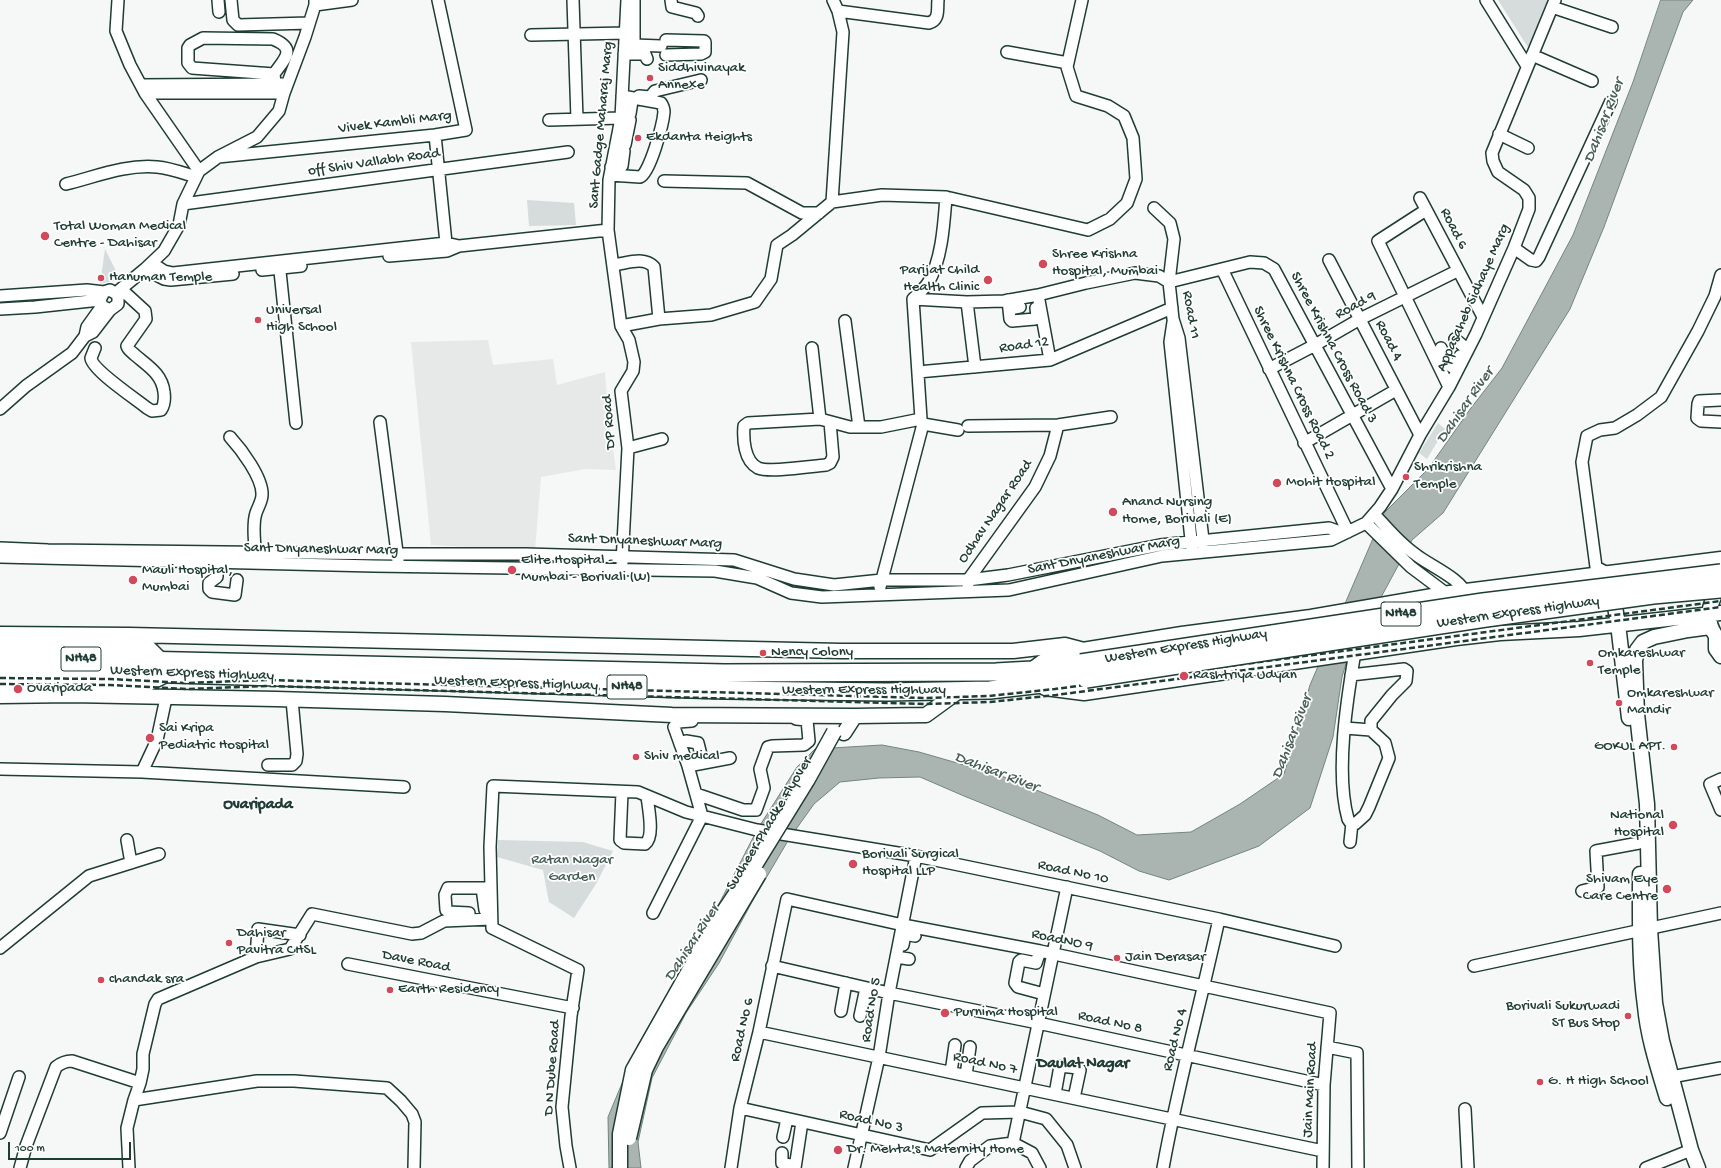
<!DOCTYPE html>
<html>
<head>
<meta charset="utf-8">
<style>
  body { margin:0 }
  #map { position:relative; width:1721px; height:1168px; overflow:hidden; background:#f6f7f7; font-family:"Gochi Hand",sans-serif }
  canvas { display:block }
  .scale { position:absolute; left:8px; top:1142px; width:123px; height:18px; box-sizing:border-box; border:2px solid #1f3d34; border-top:0; padding-left:5px; font-size:12px; line-height:14px; white-space:nowrap; color:#1f3d34; -webkit-text-stroke:3px #fff; paint-order:stroke }
</style>
</head>
<body>
<div id="map">
<canvas width="1721" height="1168"></canvas>
<div class="scale">100 m</div>
</div>
<script>
const c = document.querySelector('canvas').getContext('2d');
c.lineJoin = 'round';
function fillPath(path, color) { c.fillStyle = color; c.fill(path, 'evenodd'); }
function stroke(path, color, width, dash) { c.strokeStyle = color; c.lineWidth = width; c.lineCap = dash ? 'butt' : 'round'; c.setLineDash(dash || []); c.stroke(path); }
function label(font, color, halo, rows, align = 'center') {
  c.font = font + ' "Gochi Hand",sans-serif'; c.lineWidth = 3.5; c.setLineDash([]); c.textBaseline = 'middle'; c.strokeStyle = halo; c.fillStyle = color; for (const [text, x, y, turn = 0] of rows) {
    c.save(); c.translate(x, y); c.rotate((+turn || 0) * Math.PI / 180); c.textAlign = isNaN(turn) ? turn : align; if (halo) c.strokeText(text, 0, 0); c.fillText(text, 0, 0); c.restore();
  }
}
const built = new Path2D(`
  M 488,340 L 493,365 L 553,359 L 557,385 L 605,372 L 608,413 L 616,470 L 585,469 L 541,477 L 535,550 L 431,545 L 411,342 Z`);
const green = new Path2D(`
  M 1498,0 L 1549,0 L 1529,49 Z
  M 527,200 L 574,203 L 576,225 L 529,226 Z
  M 105,249 L 120,279 L 100,284 Z
  M 1438,423 L 1445,429 L 1427,459 L 1419,453 Z
  M 498,840 L 583,842 L 613,851 L 596,884 L 574,918 L 549,902 L 543,870 L 497,857 Z`);
const water = new Path2D(`
  M 1661,0 L 1693,0 L 1683,12 L 1604,227 L 1570,309 L 1443,513 L 1412,540 L 1347,660 L 1342,677 L 1333,737 L 1310,808 L 1259,846 L 1169,880 L 1139,871 L 1100,851 L 964,796 L 920,777 L 879,778 L 840,782 L 814,804 L 789,839 L 752,902 L 719,963 L 686,1013 L 652,1078 L 638,1142 L 641,1168 L 609,1168 L 608,1117 L 638,1045 L 721,900 L 757,830 L 797,767 L 815,749 L 882,745 L 919,752 L 999,775 L 1098,815 L 1137,835 L 1191,832 L 1240,804 L 1284,774 L 1310,685 L 1384,513 L 1428,469 L 1471,408 L 1502,368 L 1573,235 L 1633,82 Z`);
const minor = new Path2D(`
  M 118,0 L 116,31 L 130,65 L 145,93 L 199,171
  M 218,0 L 219,12
  M 231,0 L 233,20 L 238,25 L 309,23
  M 573,0 L 577,119
  M 634,0 L 634,45 L 661,46
  M 671,0 L 672,7 L 696,13 L 698,16
  M 1486,0 L 1527,66
  M 315,5 L 352,0
  M 1552,7 L 1612,27
  M 838,11 L 929,23 C 940,20 937,9 938,0
  M 531,35 L 626,33
  M 1007,52 L 1068,63
  M 624,54 L 645,54 L 647,59
  M 666,55 L 701,54 L 705,52 L 705,42 L 704,41 L 666,40
  M 1532,55 L 1592,81
  M 274,74 C 285,58 297,49 273,39 L 203,38 L 190,45 L 188,48 L 188,63 L 192,68 L 274,74 L 276,92
  M 141,85 L 283,84
  M 145,93 L 283,93
  M 639,96 L 650,97 L 655,91 L 701,80
  M 623,99 L 632,101 L 630,114
  M 549,120 L 621,118
  M 1499,134 L 1528,148
  M 435,135 L 446,243
  M 625,145 L 630,120
  M 218,157 L 435,135 L 466,130 L 438,0
  M 611,167 L 618,168 L 622,166 L 624,151
  M 610,175 L 640,177 C 650,173 663,124 664,112 C 664,109 663,106 661,103 L 622,96
  M 664,181 L 747,183 L 802,213 L 819,213
  M 66,184 C 95,177 126,164 157,167 C 170,168 183,173 196,177
  M 1420,198 L 1483,317
  M 832,202 L 882,195 L 946,197 L 1088,230 L 1110,219 L 1127,203 L 1136,179 L 1133,138 L 1124,116 L 1108,106 L 1076,96 L 1067,67 L 1082,0
  M 183,204 L 568,152
  M 1154,208 L 1170,223 L 1174,239 L 1169,282 L 1173,319 L 1179,338 L 1204,548
  M 1426,210 L 1378,241 L 1449,387
  M 1514,248 L 1531,260 L 1536,261 L 1539,257 L 1611,101
  M 389,256 L 447,251 L 459,246
  M 1329,260 L 1420,435
  M 279,262 L 296,423
  M 152,263 L 164,271 L 173,273 L 446,243 L 459,246 L 608,230
  M 619,264 C 630,262 645,257 654,267 L 659,319
  M 145,269 L 164,279 L 171,280 L 233,274
  M 1222,269 L 1348,532
  M 262,270 L 301,266
  M 1169,282 L 1250,262 L 1264,263 L 1274,269 L 1392,489
  M 116,293 L 145,269 L 164,251 L 179,225 L 183,204 L 199,171 L 218,157 L 257,137 L 279,111 L 284,93 L 305,37 L 315,5 L 315,0
  M 1038,295 L 1050,360
  M 0,296 L 87,290 L 104,292
  M 913,299 L 967,302 L 1004,301 L 1038,295 L 1086,283 L 1135,273 L 1159,276 L 1169,282
  M 1008,300 L 1010,319 L 1012,321 L 1035,319 L 1037,317 L 1036,308
  M 967,302 L 975,367
  M 0,309 L 35,307 L 100,300
  M 1009,309 L 1020,307
  M 845,321 L 859,427
  M 1173,322 L 1170,342 L 1192,549
  M 621,326 L 659,319 L 711,315 L 755,302 L 771,279 L 777,245 L 792,235 L 832,202 L 843,32 L 838,11 L 833,0
  M 85,336 L 87,327 L 102,306
  M 1455,339 L 1468,350
  M 95,348 L 91,358 C 92,370 136,399 147,408 L 152,411 L 161,410 C 165,404 165,399 164,392 C 162,374 148,366 135,355 C 132,352 128,350 127,346 L 146,319 L 145,311 L 121,289
  M 812,348 L 820,419
  M 1441,348 L 1449,365 L 1452,367 L 1456,365 L 1460,356
  M 1269,369 L 1315,345 L 1360,319 L 1457,271
  M 918,372 L 1050,360 L 1172,308
  M 1721,400 L 1699,401 L 1698,404 L 1697,418 L 1701,421 L 1721,422
  M 0,409 L 26,386 L 72,353 L 85,336 L 93,332 L 110,310 L 118,304 L 118,295 L 110,290 L 104,292 L 100,300 L 102,306 L 110,310
  M 380,422 L 398,560
  M 830,422 L 833,457 L 830,463 L 826,465 C 812,466 770,473 758,468 C 744,461 743,439 744,426 L 748,423 L 820,419 L 850,427 L 881,427 L 921,419 L 913,299 C 918,294 924,289 928,283 C 942,260 944,223 946,197
  M 968,426 L 1058,425 L 1111,417
  M 230,437 C 241,449 263,478 262,495 C 262,501 258,507 256,513 C 252,525 255,540 255,552
  M 1304,443 L 1396,390
  M 628,448 L 662,439
  M 1375,515 C 1387,528 1400,544 1415,554 C 1428,565 1463,579 1467,596
  M 1366,523 L 1411,567 L 1447,594 L 1448,598
  M 0,548 L 48,550 L 397,554 L 526,554 L 734,560 L 794,579 L 834,585 L 882,580 L 968,580 L 1008,575 L 1160,545 L 1329,528 L 1343,533
  M 0,557 L 374,566 L 715,571 L 757,578 L 791,593 L 822,597 L 1009,590 L 1162,556 L 1331,540 L 1366,523 L 1380,507 L 1392,489 L 1420,435 L 1449,387 L 1476,334 L 1514,248 L 1529,209 L 1529,198 L 1524,190 L 1498,172 L 1493,161 L 1492,153 L 1555,0
  M 217,563 L 217,577 L 209,583 L 209,589 L 212,592 L 235,595 L 237,580
  M 622,563 L 628,448 L 621,391 L 633,371 L 634,362 L 629,340 L 621,326 L 608,230 L 609,180 L 621,118 L 627,0
  M 1609,574 L 1596,567 L 1582,462 L 1587,436 L 1600,430 L 1615,428 L 1637,415 L 1661,397 L 1698,331 L 1715,296 L 1721,275
  M 968,584 L 968,580 L 1035,487 L 1050,456 L 1058,425
  M 880,587 L 923,424 L 958,430
  M 1351,675 L 1404,669 L 1407,671 L 1406,681 L 1392,695 L 1371,721 L 1371,730 L 1385,743 L 1389,758 L 1369,807 L 1365,815 L 1355,824 L 1350,822 L 1348,819 C 1335,773 1347,699 1355,652
  M 1345,728 L 1371,730
  M 680,744 L 686,741 L 698,743 L 703,763
  M 268,765 L 292,765 L 296,761 L 297,754 L 292,700
  M 688,766 L 730,758
  M 0,769 L 142,772 L 404,787
  M 142,772 L 157,740 L 166,698
  M 1721,779 L 1710,784 L 1721,810
  M 622,792 L 620,840 L 624,843 L 645,844 C 655,837 648,807 647,796
  M 696,794 L 743,810 L 756,810 L 764,788 L 760,769 L 768,747 L 772,746 L 804,745 L 809,741 L 807,720 L 796,719
  M 127,840 L 131,863
  M 1350,842 L 1352,823
  M 482,888 L 485,910
  M 1582,891 L 1598,887 L 1596,851 L 1639,843
  M 469,913 L 449,912 L 446,910 L 445,895 L 448,888 L 491,888
  M 653,913 L 702,816 L 688,766 L 674,727 L 678,722 L 692,721
  M 903,945 L 905,934 L 915,936
  M 0,948 L 89,876 L 159,854
  M 1040,951 L 1036,963 L 1021,960 L 1019,962 L 1015,983 L 1018,987 L 1044,994
  M 256,957 L 290,949 L 312,914 L 412,934 L 421,933 L 444,921 L 491,919
  M 896,957 L 909,959
  M 348,964 L 573,1008
  M 772,966 L 889,993 L 1038,1023 L 1324,1085
  M 1474,966 L 1721,913
  M 841,1011 L 846,983
  M 860,1016 L 866,988
  M 759,1032 L 1323,1151
  M 1327,1047 L 1357,1053 L 1358,1168
  M 951,1072 L 955,1045
  M 966,1075 L 970,1047
  M 1665,1080 L 1671,1077 L 1721,1068
  M 1055,1094 L 1060,1066 L 1078,1068 L 1080,1070 L 1074,1098
  M 134,1100 L 140,1083 L 143,1069 L 143,1054 L 155,1004 L 158,999 L 256,957 L 258,929 L 300,935
  M 740,1108 L 930,1150 L 982,1113 L 1020,1112 L 1046,1119 L 1067,1145 L 1075,1168
  M 1465,1109 L 1468,1168
  M 0,1133 L 19,1077
  M 783,1137 L 787,1119
  M 1013,1143 L 1067,887
  M 782,1153 L 782,1163 L 795,1166
  M 20,1168 L 26,1146 L 56,1067 C 61,1063 65,1061 72,1061 L 140,1083
  M 129,1168 L 127,1128 L 134,1100 L 257,1081 L 294,1081 L 387,1088 L 401,1101 L 412,1114 L 415,1122 L 414,1168
  M 570,1168 L 566,1146 L 562,1107 L 571,1016 L 578,970 L 492,928 L 490,847 L 493,786 L 638,792 L 686,812 L 757,830 L 916,856 L 1219,919 L 1335,946
  M 731,1168 L 740,1108 L 759,1032 L 787,899 L 903,925 L 1040,951 L 1330,1013 L 1324,1085 L 1323,1168
  M 795,1168 L 802,1122
  M 854,1168 L 879,1057 L 889,993 L 916,856
  M 966,1168 L 970,1161 L 990,1146 L 1013,1143 L 1032,1153 L 1040,1168
  M 1163,1168 C 1178,1084 1201,1002 1219,919
  M 1646,1168 L 1691,1150`);
const major = new Path2D(`
  M 1612,590 L 1618,624 L 1629,718
  M 0,634 L 129,635 L 841,651 L 1013,651 L 1065,645 L 1084,650
  M 1716,636 C 1702,617 1712,601 1721,581
  M 1716,636 L 1716,649 L 1721,656
  M 0,644 L 148,647 L 161,660
  M 1034,668 L 1042,662 L 1064,653 L 1182,634 L 1311,617 L 1450,593 L 1721,559
  M 0,683 L 150,683 L 168,674
  M 1045,688 L 1084,693 L 1456,638 L 1500,633 L 1579,629 L 1721,613
  M 0,696 L 72,695 L 276,699 L 445,704 L 672,715 L 855,716 L 926,715 L 959,691
  M 844,733 L 855,716
  M 1640,874 C 1640,918 1639,963 1645,1006 C 1648,1038 1658,1068 1667,1098
  M 1698,1168 L 1691,1150 L 1662,1041 L 1655,1003 L 1650,929 L 1647,804 L 1637,714 L 1635,661 L 1637,650 L 1643,642 L 1654,637 L 1688,630 L 1710,627`);
const highway = new Path2D(`
  M 0,657 L 724,673 L 996,672 L 1032,670 L 1081,663
  M 0,669 L 726,690 L 887,692 L 990,690 L 1086,679`);
const rail = new Path2D(`
  M 0,678 L 110,679 L 187,683 L 266,680 L 926,698 L 989,696 L 1055,689 L 1721,601
  M 0,684 L 110,685 L 188,689 L 266,686 L 926,704 L 990,702 L 1056,695 L 1721,607`);
const majorBridge = new Path2D(`
  M 629,1138 L 645,1070 L 656,1047 L 759,874
  M 620,1168 L 620,1134 L 633,1070 L 716,923 L 755,865 L 808,779 L 834,732`);
const highwayBridge = new Path2D(`
  M 1081,663 L 1483,602 L 1721,573
  M 1086,679 L 1486,618 L 1653,595 L 1721,589`);
const markers = [
  [650,78,4,"#d1495b"],
  [638,138,4,"#d1495b"],
  [45,236,5,"#d1495b"],
  [1043,264,5,"#d1495b"],
  [101,278,4,"#d1495b"],
  [988,280,5,"#d1495b"],
  [258,320,4,"#d1495b"],
  [1406,477,4,"#d1495b"],
  [1277,483,5,"#d1495b"],
  [1113,512,5,"#d1495b"],
  [512,570,5,"#d1495b"],
  [133,580,5,"#d1495b"],
  [763,653,4,"#d1495b"],
  [1590,663,4,"#d1495b"],
  [1184,676,5,"#d1495b"],
  [18,689,5,"#d1495b"],
  [1619,703,4,"#d1495b"],
  [150,738,5,"#d1495b"],
  [1674,747,4,"#d1495b"],
  [636,757,4,"#d1495b"],
  [1673,825,5,"#d1495b"],
  [853,864,5,"#d1495b"],
  [1667,889,5,"#d1495b"],
  [229,943,4,"#d1495b"],
  [1117,958,4,"#d1495b"],
  [101,980,4,"#d1495b"],
  [390,990,4,"#d1495b"],
  [945,1013,5,"#d1495b"],
  [1628,1016,4,"#d1495b"],
  [1540,1082,4,"#d1495b"],
  [838,1150,5,"#d1495b"]
];
const shields = [
  [1401,614,40],
  [81,659,40],
  [627,687,40]
];
const shieldNames = [
  ["NH48",1401,614],
  ["NH48",81,659],
  ["NH48",627,687]
];
const poiNames = [
  ["Siddhivinayak",658,69],
  ["Annexe",658,86],
  ["Ekdanta Heights",646,138],
  ["Total Woman Medical",54,227],
  ["Centre - Dahisar",54,244],
  ["Shree Krishna",1052,255],
  ["Hospital, Mumbai",1052,272],
  ["Parijat Child",979,271,"right"],
  ["Health Clinic",979,288,"right"],
  ["Hanuman Temple",109,278],
  ["Universal",266,311],
  ["High School",266,328],
  ["Shrikrishna",1414,468],
  ["Temple",1414,485],
  ["Mohit Hospital",1286,483],
  ["Anand Nursing",1122,503],
  ["Home, Borivali (E)",1122,520],
  ["Elite Hospital -",521,561],
  ["Mumbai - Borivali (W)",521,578],
  ["Mauli Hospital,",142,571],
  ["Mumbai",142,588],
  ["Nency Colony",771,653],
  ["Omkareshwar",1598,654],
  ["Temple",1598,671],
  ["Rashtriya Udyan",1193,676],
  ["Ovaripada",27,689],
  ["Omkareshwar",1627,694],
  ["Mandir",1627,711],
  ["Sai Kripa",159,729],
  ["Pediatric Hospital",159,746],
  ["GOKUL APT.",1666,747,"right"],
  ["Shiv medical",644,757],
  ["National",1664,816,"right"],
  ["Hospital",1664,833,"right"],
  ["Borivali Surgical",862,855],
  ["Hospital LLP",862,872],
  ["Shivam Eye",1658,880,"right"],
  ["Care Centre",1658,897,"right"],
  ["Dahisar",237,934],
  ["Pavitra CHSL",237,951],
  ["Jain Derasar",1125,958],
  ["chandak sra",109,980],
  ["Earth Residency",398,990],
  ["Borivali Sukurwadi",1620,1007,"right"],
  ["ST Bus Stop",1620,1024,"right"],
  ["Purnima Hospital",954,1013],
  ["G. H High School",1548,1082],
  ["Dr. Mehta's Maternity Home",847,1150]
];
const streetNames = [
  ["Vivek Kambli Marg",395,123,-7],
  ["Sant Gadge Maharaj Marg",602,125,-85],
  ["off Shiv Vallabh Road",374,163,-8],
  ["Road 6",1453,229,63],
  ["Appasaheb Sidhaye Marg",1474,298,-66],
  ["Road 9",1356,306,-28],
  ["Road 11",1190,315,80],
  ["Road 4",1388,341,63],
  ["Road 12",1024,346,-8],
  ["Shree Krishna Cross Road 3",1333,348,62],
  ["Shree Krishna Cross Road 2",1293,383,64],
  ["DP Road",610,422,-94],
  ["Odhav Nagar Road",996,512,-56],
  ["Sant Dnyaneshwar Marg",645,542,2],
  ["Sant Dnyaneshwar Marg",321,550,1],
  ["Sant Dnyaneshwar Marg",1104,556,-11],
  ["Western Express Highway",1518,613,-8],
  ["Western Express Highway",1186,647,-9],
  ["Western Express Highway",192,674,2],
  ["Western Express Highway",516,684,2],
  ["Western Express Highway",864,691],
  ["Sudheer Phadke Flyover",770,824,-59],
  ["Road No 10",1073,873,12],
  ["RoadNO 9",1062,941,12],
  ["Dave Road",416,962,11],
  ["Road No 5",872,1010,-81],
  ["Road No 8",1110,1023,12],
  ["Road No 6",743,1030,-77],
  ["Road No 4",1176,1040,-76],
  ["Road No 7",985,1064,12],
  ["D N Dube Road",553,1068,-86],
  ["Jain Main Road",1311,1090,-87],
  ["Road No 3",871,1122,13]
];
const parkNames = [
  ["Ratan Nagar",572,861],
  ["Garden",572,878]
];
const waterNames = [
  ["Dahisar River",1605,121,-69],
  ["Dahisar River",1466,406,-55],
  ["Dahisar River",1293,737,-69],
  ["Dahisar River",996,773,21],
  ["Dahisar River",693,943,-57]
];
const neighbourhoodNames = [
  ["Ovaripada",258,806],
  ["Daulat Nagar",1083,1065]
];
fillPath(built, '#e6e9e8');
fillPath(green, '#d6dcdb');
fillPath(water, '#aab5b1');
stroke(water, '#72857f', 1);
stroke(minor, '#1f3d34', 14);
stroke(major, '#1f3d34', 17);
stroke(highway, '#1f3d34', 20);
stroke(minor, '#fff', 11);
stroke(major, '#fff', 14);
stroke(highway, '#fff', 17);
stroke(rail, '#1f3d34', 2.5, [6, 3]);
stroke(majorBridge, '#1f3d34', 17, []);
stroke(highwayBridge, '#1f3d34', 20, []);
stroke(majorBridge, '#fff', 14);
stroke(highwayBridge, '#fff', 17);
for (const [x, y, r, color] of markers) { const dot = new Path2D(); dot.arc(x, y, r, 0, 2 * Math.PI); c.fillStyle = color; c.fill(dot); stroke(dot, '#fff', 1.5); }
for (const [x, y, w] of shields) { const box = new Path2D(); box.roundRect(x - w / 2, y - 12, w, 24, 3); c.fillStyle = '#fff'; c.fill(box); stroke(box, '#1f3d34', 1); }
label('bold 14px', '#1f3d34', null, shieldNames);
label('15px', '#1f3d34', '#fff', poiNames, 'left');
label('15px', '#1f3d34', '#fff', streetNames);
label('15px', '#445d55', '#fff', parkNames);
label('italic 16px', '#49615a', '#fff', waterNames);
label('bold 16px', '#1f3d34', '#fff', neighbourhoodNames);
</script>
</body>
</html>
